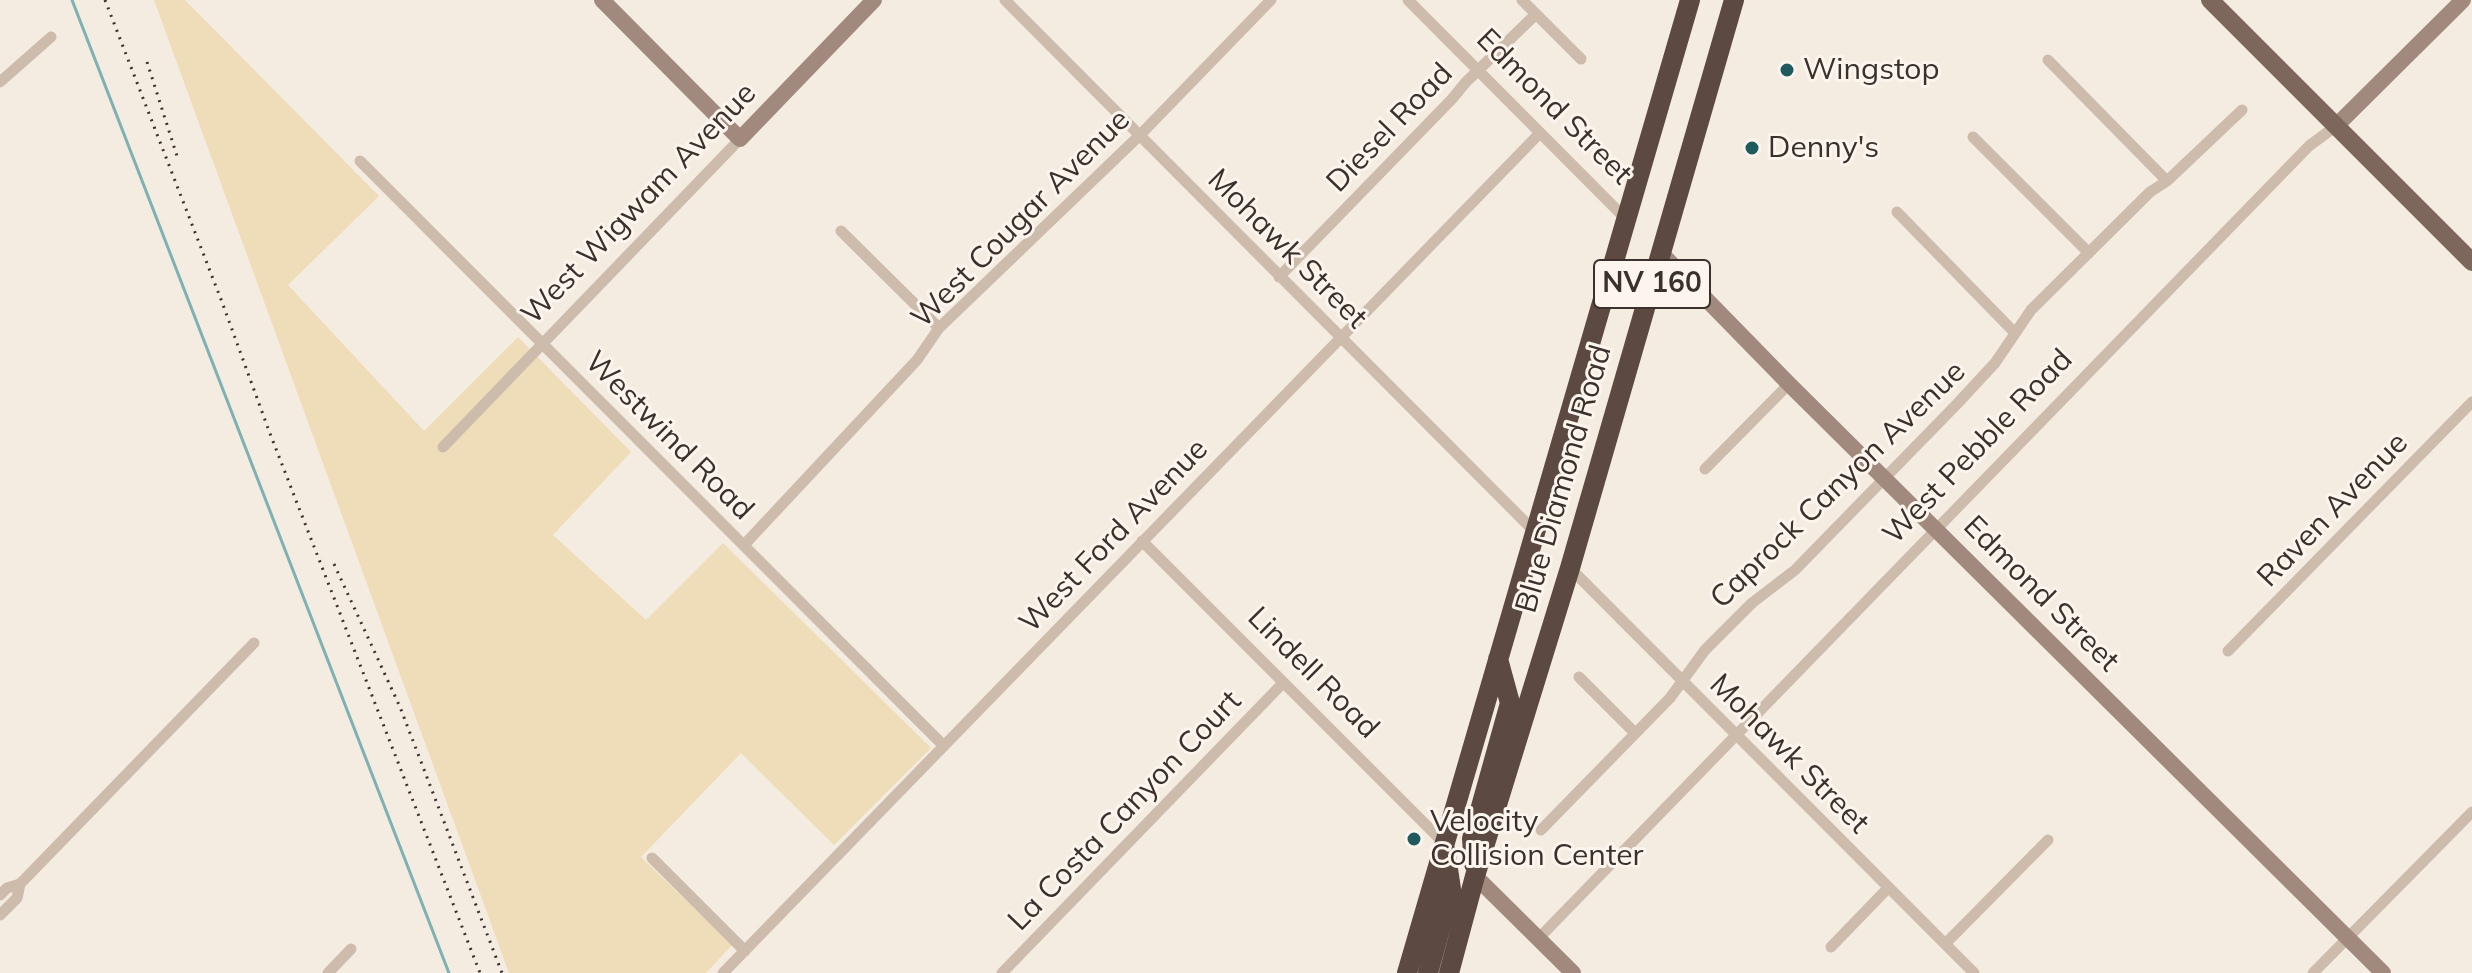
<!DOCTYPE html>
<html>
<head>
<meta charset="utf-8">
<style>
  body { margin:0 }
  canvas { display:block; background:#f4ebe1 }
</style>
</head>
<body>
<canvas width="2472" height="973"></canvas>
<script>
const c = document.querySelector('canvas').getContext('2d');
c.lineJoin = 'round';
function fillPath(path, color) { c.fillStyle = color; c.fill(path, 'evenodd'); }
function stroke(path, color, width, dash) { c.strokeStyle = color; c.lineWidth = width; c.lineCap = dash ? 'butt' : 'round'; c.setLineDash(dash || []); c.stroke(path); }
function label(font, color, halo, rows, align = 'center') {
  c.font = font + ' Mulish,sans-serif'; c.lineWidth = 6; c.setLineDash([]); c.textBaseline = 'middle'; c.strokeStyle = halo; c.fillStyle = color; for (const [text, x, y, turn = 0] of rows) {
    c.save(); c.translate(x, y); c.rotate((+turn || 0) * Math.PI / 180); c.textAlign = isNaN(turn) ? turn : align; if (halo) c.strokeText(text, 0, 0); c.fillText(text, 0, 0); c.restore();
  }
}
const sand = new Path2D(`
  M 154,0 L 185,0 L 379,196 L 288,285 L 424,431 L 518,337 L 631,452 L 553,535 L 646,620 L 723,543 L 931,748 L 834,845 L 741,753 L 641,857 L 732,945 L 706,973 L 509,973 Z`);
const stream = new Path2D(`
  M 72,0 L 449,973`);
const street = new Path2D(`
  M 1005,0 L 1535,532
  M 1408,0 L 1626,219
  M 1522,0 L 1581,59
  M 2048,60 L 2167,181
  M 0,82 L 51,37
  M 1973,137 L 2089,253
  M 360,161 L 944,746
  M 1897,212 L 2015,333
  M 841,231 L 939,328
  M 1279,277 L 1452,99 L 1466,82 L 1536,14
  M 443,447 L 740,139
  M 1705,469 L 1789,384
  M 1142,541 L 1444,843
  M 744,545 L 917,360 L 939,328 L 1140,135 L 1271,0
  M 1570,568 L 1974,973
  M 2228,651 L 2472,402
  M 1579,677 L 1635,733
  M 1541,830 L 1670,698 L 1705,650 L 1752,603 L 1795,570 L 1957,404 L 1995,363 L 2031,310 L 2150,192 L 2167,181 L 2242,110
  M 652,858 L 745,951
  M 0,895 L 7,888 L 20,884 L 254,643
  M 0,915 L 17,898 L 20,884
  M 1538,939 L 2237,220 L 2309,146 L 2336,126
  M 1946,943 L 2048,840
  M 1831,947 L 1888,888
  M 328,973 L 351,949
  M 723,973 L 1540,133
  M 1002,973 L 1283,683
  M 2313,973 L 2472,812`);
const secondary = new Path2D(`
  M 602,0 L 740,139 L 874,0
  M 2336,126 L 2463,0
  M 1661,253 L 1789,384 L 2383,973
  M 1475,876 L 1573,973`);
const primary = new Path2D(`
  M 2210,0 L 2472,262`);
const highway = new Path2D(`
  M 1474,864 L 1472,839 L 1510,703 L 1498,659
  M 1407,973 L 1690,0
  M 1428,973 L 1451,889 L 1445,849
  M 1449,973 L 1475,876 L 1570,568 L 1734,0`);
const rail = new Path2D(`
  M 105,0 L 222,302 L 269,431 L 480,973
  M 147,62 L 177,156
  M 334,564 L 400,707 L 502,973`);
const markers = [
  [1787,70,8,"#1f5a5e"],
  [1752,148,8,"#1f5a5e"],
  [1414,839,8,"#1f5a5e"]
];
const shields = [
  [1652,284,116]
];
const shieldNames = [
  ["NV 160",1652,284]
];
const poiNames = [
  ["Wingstop",1803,70],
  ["Denny's",1768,148],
  ["Velocity",1430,822],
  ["Collision Center",1430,856]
];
const streetNames = [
  ["Edmond Street",1554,107,45],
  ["Diesel Road",1390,128,-46],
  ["West Wigwam Avenue",639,204,-46],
  ["West Cougar Avenue",1021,219,-45],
  ["Mohawk Street",1287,249,45],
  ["Westwind Road",669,436,45],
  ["West Pebble Road",1978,447,-46],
  ["Blue Diamond Road",1564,479,-74],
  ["Caprock Canyon Avenue",1838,485,-44],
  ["Raven Avenue",2333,510,-46],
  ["West Ford Avenue",1114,536,-46],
  ["Edmond Street",2041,594,45],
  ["Lindell Road",1313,673,45],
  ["Mohawk Street",1789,754,45],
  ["La Costa Canyon Court",1125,811,-46]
];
fillPath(sand, '#efdcb8');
stroke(stream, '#7fb0b2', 3);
stroke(street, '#cdbbac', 11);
stroke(secondary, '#a18a7d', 16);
stroke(primary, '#7d675c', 18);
stroke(highway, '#5c4a42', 20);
stroke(rail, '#3b302b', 3, [2, 6]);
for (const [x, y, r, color] of markers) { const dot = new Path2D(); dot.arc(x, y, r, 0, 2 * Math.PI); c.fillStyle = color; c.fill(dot); stroke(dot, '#fbf5ee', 3); }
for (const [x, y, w] of shields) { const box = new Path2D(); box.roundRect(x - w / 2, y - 24, w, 48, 6); c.fillStyle = '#fbf5ee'; c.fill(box); stroke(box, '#3b302b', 2); }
label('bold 28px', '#3b302b', null, shieldNames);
label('30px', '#3b302b', '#fbf5ee', poiNames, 'left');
label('30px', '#3b302b', '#fbf5ee', streetNames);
</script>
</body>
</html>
